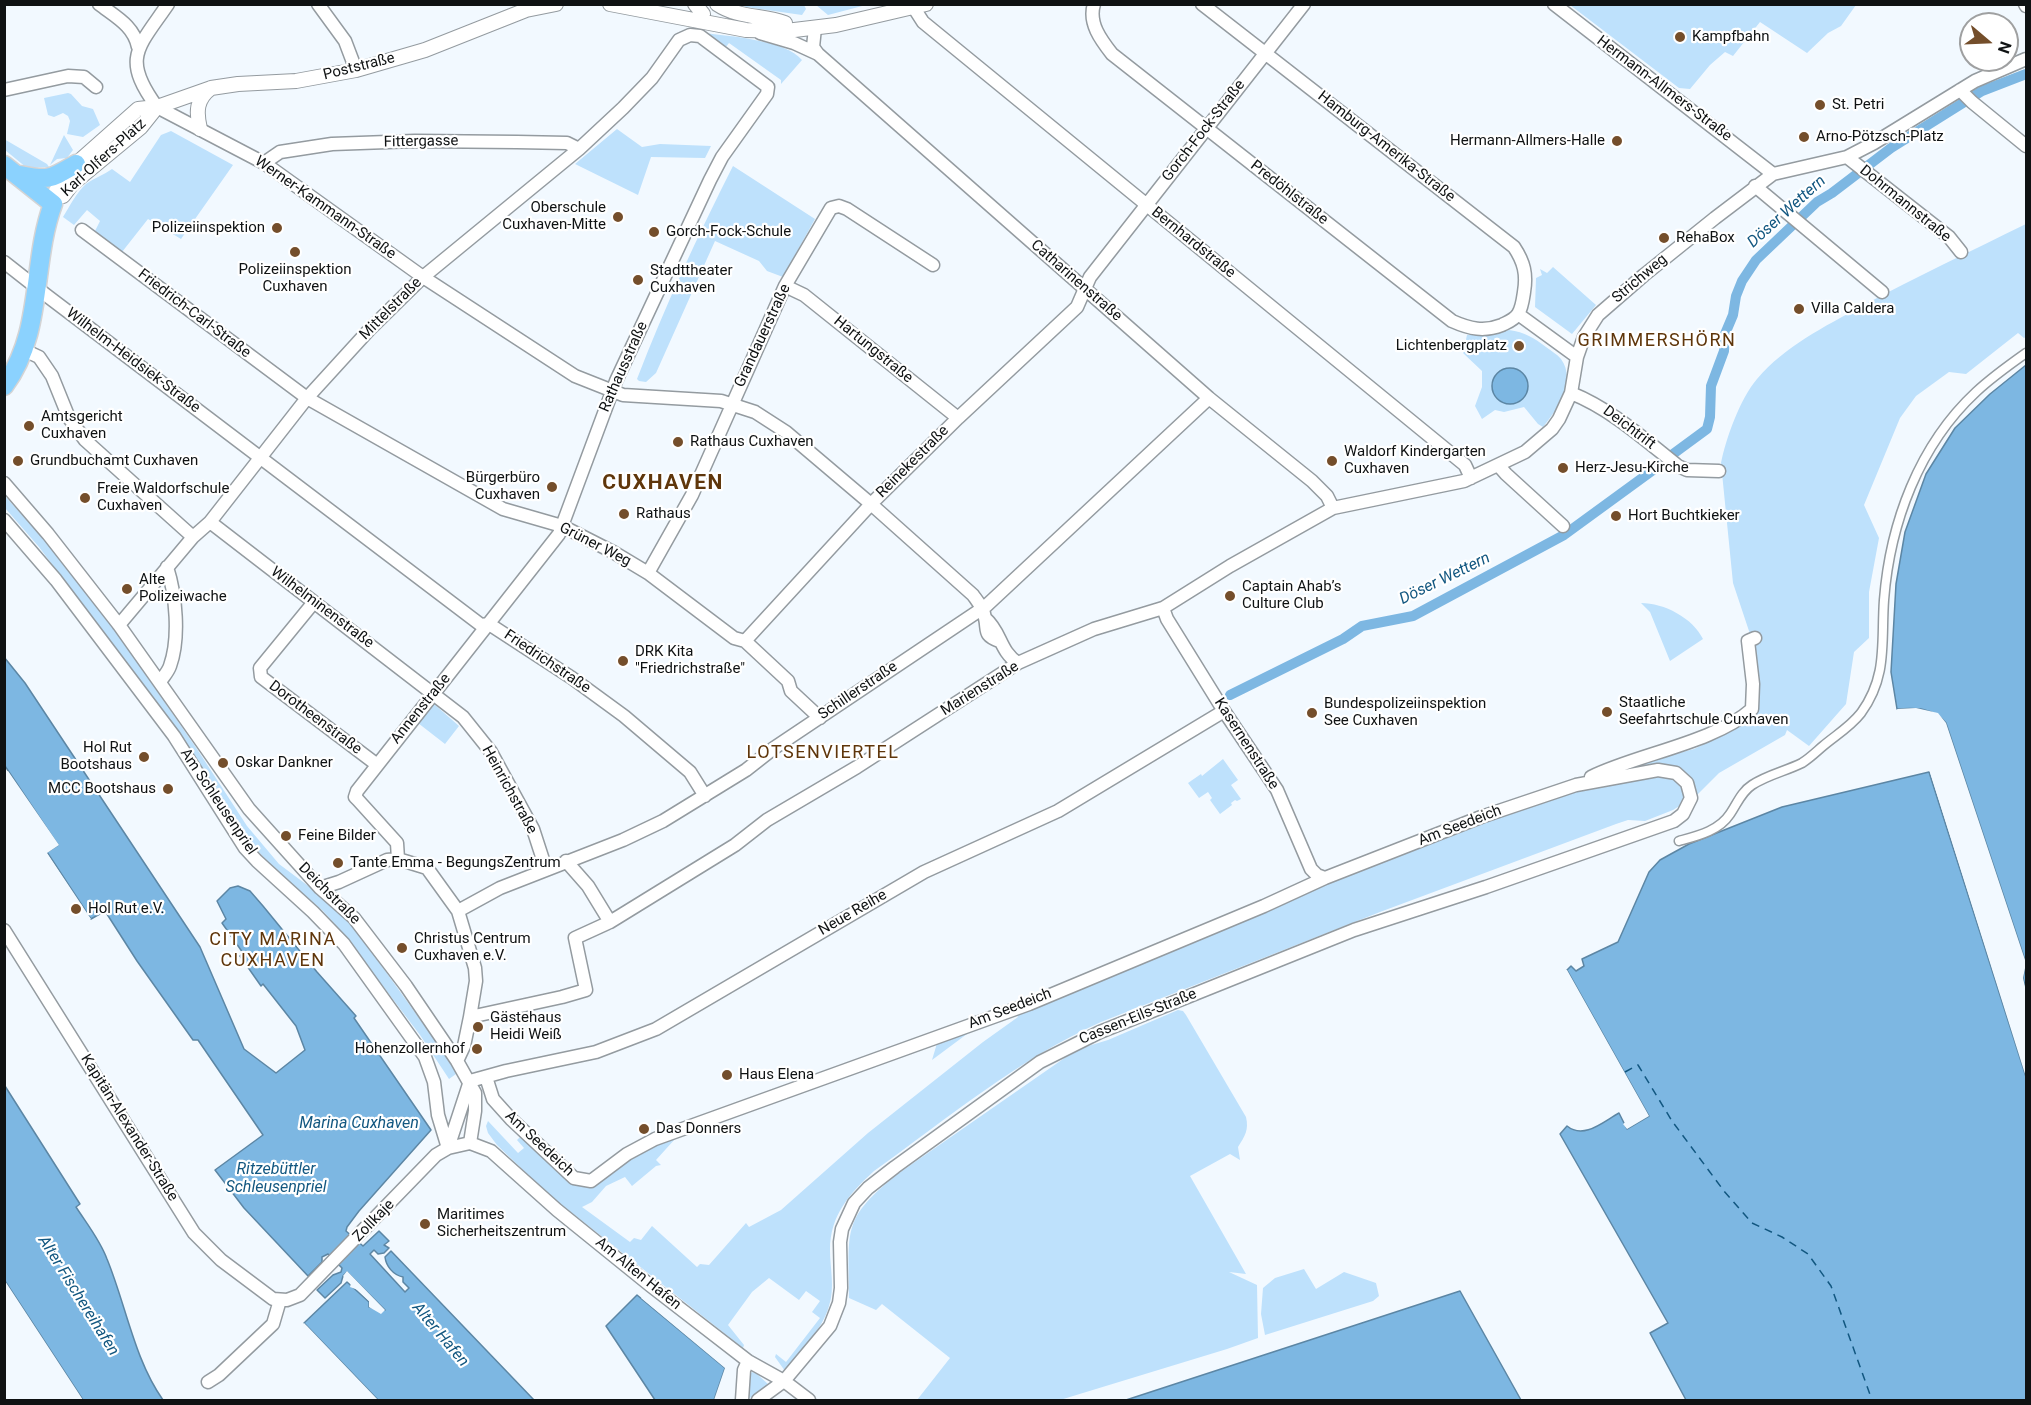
<!DOCTYPE html>
<html>
<head>
<meta charset="utf-8">
<style>
  body { margin:0 }
  #map { position:relative; width:2031px; height:1405px; overflow:hidden; background:#f2f9ff; font-family:Roboto,sans-serif }
  canvas { display:block }
  .frame { position:absolute; inset:0; border:6px solid #0f1213; pointer-events:none }
  .north { position:absolute; left:1959px; top:12px; width:60px; height:60px; box-sizing:border-box; background:#fff; border:2px solid #9fa0a1; border-radius:50%; rotate:109deg; font-size:16px; font-weight:700; line-height:24px; text-align:center; color:#0f1213 }
  .north::after { content:''; display:block; margin:auto; width:21px; height:27px; background:#744e2b; clip-path:polygon(50% 0,100% 100%,50% 72%,0 100%) }
</style>
</head>
<body>
<div id="map">
<canvas width="2031" height="1405"></canvas>
<div class="frame"></div>
<div class="north">N</div>
</div>
<script>
const c = document.querySelector('canvas').getContext('2d');
c.lineJoin = 'round';
function fillPath(path, color) { c.fillStyle = color; c.fill(path, 'evenodd'); }
function stroke(path, color, width, dash) { c.strokeStyle = color; c.lineWidth = width; c.lineCap = dash ? 'butt' : 'round'; c.setLineDash(dash || []); c.stroke(path); }
function label(font, color, halo, rows, align = 'center') {
  c.font = font + ' Roboto,sans-serif'; c.lineWidth = 4.5; c.setLineDash([]); c.textBaseline = 'middle'; c.strokeStyle = halo; c.fillStyle = color; for (const [text, x, y, turn = 0] of rows) {
    c.save(); c.translate(x, y); c.rotate((+turn || 0) * Math.PI / 180); c.textAlign = isNaN(turn) ? turn : align; if (halo) c.strokeText(text, 0, 0); c.fillText(text, 0, 0); c.restore();
  }
}
const green = new Path2D(`
  M 742,5 L 804,5 L 806,9 L 802,15 L 746,7 Z
  M 816,5 L 866,5 L 828,15 Z
  M 1570,5 L 1856,5 L 1841,26 L 1828,33 L 1807,53 L 1760,22 L 1733,56 L 1725,52 L 1710,65 L 1690,89 L 1679,88 Z
  M 704,33 C 728,36 786,40 802,60 L 781,84 L 781,80 L 729,43 L 725,48 Z
  M 68,93 L 71,94 L 82,106 L 93,109 L 100,125 L 83,137 L 67,134 L 70,121 L 68,116 L 63,113 L 54,117 L 48,115 L 44,98 Z
  M 617,129 L 642,147 L 660,144 L 711,146 L 705,158 L 651,157 L 638,195 L 575,164 Z
  M 171,131 L 233,165 L 181,239 L 148,219 L 122,252 L 94,233 L 100,221 L 87,210 L 74,225 L 63,217 C 70,206 76,193 86,184 C 94,178 104,175 112,169 L 130,182 L 161,135 Z
  M 64,135 L 73,150 L 67,158 L 57,159 L 50,165 Z
  M 4,139 L 47,164 L 49,167 L 27,168 L 5,150 Z
  M 733,166 L 815,219 L 783,277 L 767,271 L 759,261 L 715,241 L 656,373 L 646,382 L 639,381 L 637,379 C 665,306 698,235 733,166 Z
  M 2026,224 L 2026,337 L 2024,338 L 2018,333 L 1966,374 L 1949,372 L 1916,396 L 1900,418 L 1864,505 L 1879,538 L 1869,592 L 1869,638 L 1854,652 L 1846,704 L 1809,746 L 1787,730 L 1785,735 L 1719,773 L 1697,795 L 1673,810 L 1645,821 L 1628,820 L 1616,824 L 1380,912 L 1101,1022 C 1018,1059 947,1119 874,1171 C 850,1193 830,1215 830,1250 C 830,1269 835,1287 829,1306 C 822,1330 803,1347 791,1369 L 785,1371 L 775,1357 L 776,1354 L 786,1362 L 820,1318 L 812,1312 L 820,1301 L 806,1291 L 799,1300 L 769,1278 L 752,1292 L 728,1325 L 744,1345 L 743,1348 L 548,1194 L 497,1145 L 488,1133 L 486,1126 L 488,1121 L 518,1153 L 524,1148 L 517,1140 L 522,1135 L 577,1184 L 584,1186 L 591,1186 C 614,1169 645,1140 675,1139 L 656,1160 L 661,1165 L 656,1166 L 632,1186 L 625,1177 L 606,1186 L 592,1202 L 582,1207 L 630,1242 L 634,1238 L 641,1240 L 652,1226 L 697,1267 L 700,1264 L 709,1265 L 746,1223 L 749,1227 L 781,1210 L 868,1133 L 983,1042 L 1018,1017 L 1015,1013 L 1307,892 L 1483,824 L 1600,774 L 1694,749 L 1745,724 L 1754,713 L 1754,646 L 1733,583 L 1721,463 C 1726,438 1740,399 1757,379 C 1785,346 1824,327 1862,306 C 1916,277 1971,251 2026,224 Z
  M 1553,267 L 1596,305 L 1572,334 L 1535,307 L 1536,278 L 1542,275 L 1540,269 L 1547,273 Z
  M 1509,330 C 1525,332 1534,338 1546,347 C 1551,351 1557,354 1561,359 C 1577,381 1557,410 1543,427 L 1538,424 L 1524,407 L 1504,412 L 1495,410 L 1482,419 L 1475,406 L 1482,387 L 1482,371 L 1463,353 L 1467,335 L 1488,335 Z
  M 4,495 L 42,537 L 106,617 L 197,749 L 247,826 L 279,864 L 327,900 L 344,916 L 358,933 L 452,1064 L 456,1074 L 449,1079 L 420,1035 L 341,931 L 323,911 L 269,864 L 249,840 L 174,728 L 102,631 L 39,547 L 5,508 Z
  M 1641,603 C 1664,603 1693,618 1703,639 L 1670,661 L 1650,612 Z
  M 434,704 L 459,726 L 445,744 L 418,723 Z
  M 1223,759 L 1238,780 L 1231,785 L 1241,799 L 1237,801 L 1235,800 L 1231,803 L 1232,805 L 1220,814 L 1210,800 L 1212,798 L 1208,792 L 1199,798 L 1188,783 L 1201,774 L 1202,776 Z
  M 1178,1010 L 1183,1011 L 1186,1015 L 1246,1117 C 1249,1130 1245,1136 1238,1147 L 1240,1160 L 1230,1154 L 1190,1176 L 1246,1274 L 1229,1272 L 1257,1285 L 1258,1338 L 1227,1349 L 1060,1400 L 917,1400 L 950,1358 L 882,1304 L 876,1310 L 849,1298 C 849,1229 841,1219 899,1173 L 1066,1057 L 1085,1047 L 1108,1040 Z
  M 975,1028 L 932,1060 L 938,1040 Z
  M 1304,1269 L 1316,1289 L 1344,1272 L 1376,1283 L 1379,1296 L 1373,1301 L 1265,1335 L 1261,1314 L 1263,1288 L 1275,1278 Z
  M 752,1372 L 757,1374 L 768,1384 L 765,1390 L 746,1400 L 748,1376 Z`);
const water = new Path2D(`
  M 2026,365 L 2026,989 L 2023,978 L 2026,963 L 1946,723 C 1933,707 1916,708 1897,709 L 1891,672 L 1896,584 L 1905,532 L 1926,474 L 1955,428 L 1990,394 Z
  M1492 386a18 18 0 1 1 36 0a18 18 0 1 1-36 0Z
  M 4,657 L 25,683 L 200,947 L 244,1049 L 276,1073 L 305,1050 L 296,1026 L 263,984 L 261,986 L 240,956 L 243,953 L 222,923 L 226,919 L 217,901 L 230,888 L 238,886 L 250,891 L 263,906 L 317,972 L 356,1016 L 354,1018 L 431,1130 L 359,1211 L 347,1227 L 346,1231 L 363,1246 L 379,1231 L 389,1241 L 384,1245 L 389,1248 L 384,1253 L 378,1254 L 374,1250 L 370,1254 L 405,1292 L 409,1288 L 403,1282 L 403,1277 C 393,1275 386,1266 385,1257 L 391,1251 L 534,1400 L 378,1400 L 304,1323 L 347,1282 L 369,1302 L 369,1307 L 385,1310 L 347,1272 L 343,1276 L 341,1283 L 325,1298 L 317,1290 L 333,1275 L 341,1272 L 342,1268 L 328,1254 L 322,1257 L 322,1262 L 308,1276 L 244,1208 L 215,1170 L 263,1135 L 198,1040 L 193,1040 L 137,961 L 105,911 L 91,919 L 47,852 L 58,845 L 5,766 Z
  M 1929,772 L 2026,1077 L 2026,1400 L 1686,1400 L 1650,1333 L 1668,1323 L 1560,1134 L 1567,1126 C 1584,1140 1604,1121 1619,1113 L 1627,1129 L 1649,1116 L 1567,970 L 1571,966 L 1576,971 L 1584,966 L 1582,959 L 1618,942 L 1649,872 L 1660,860 L 1689,844 L 1782,807 Z
  M 5,1086 L 80,1204 L 76,1207 C 87,1224 100,1240 107,1259 C 126,1305 134,1359 163,1400 L 83,1400 L 5,1281 Z
  M 1460,1291 L 1521,1400 L 1126,1400 Z
  M 637,1295 L 725,1368 L 714,1400 L 655,1400 L 606,1326 Z`);
const pier = new Path2D(`
  M 1916,708 L 1938,713 L 1946,723 L 2026,963 L 2023,978 L 2026,992 L 2024,990 L 2020,978 L 2023,964 L 1943,724 L 1936,716 L 1916,711 L 1898,712 L 1897,709 Z
  M 1929,769 L 1932,771 L 2026,1067 L 2026,1077 Z
  M 8,771 L 59,845 L 47,853 L 91,919 L 88,920 L 44,854 L 45,850 L 54,844 L 5,772 Z
  M 1564,970 L 1567,970 L 1649,1116 L 1627,1129 L 1623,1124 L 1627,1121 L 1628,1125 L 1645,1115 Z
  M 347,1271 L 385,1310 L 381,1314 L 369,1307 L 369,1301 L 358,1290 L 350,1287 L 351,1283 L 347,1279 L 352,1280 L 347,1276 L 346,1278 L 343,1276 Z
  M 5,1281 L 83,1400 L 79,1400 L 4,1287 Z
  M 643,1296 L 728,1366 L 717,1400 L 714,1400 L 725,1368 L 641,1298 Z
  M 304,1323 L 307,1326 L 378,1400 L 374,1400 L 304,1328 L 302,1325 Z`);
const canal = new Path2D(`
  M 1673,454 L 1707,429 L 1710,417 L 1711,386 L 1724,351 L 1725,334 L 1733,315 L 1736,296 L 1742,281 L 1756,260 L 1817,202 L 1832,193 L 1891,148 L 1982,91 L 2026,74
  M 1230,695 L 1343,639 L 1362,626 L 1413,616 L 1564,535 L 1660,465`);
const ferry = new Path2D(`
  M 1625,1072 L 1638,1065 L 1672,1121 L 1724,1191 L 1752,1223 L 1782,1237 L 1808,1254 L 1831,1286 L 1872,1400`);
const pedestrian = new Path2D(`
  M 1679,841 C 1697,836 1719,831 1730,814 C 1737,804 1741,792 1752,785 C 1767,775 1786,771 1802,763 C 1810,758 1816,752 1823,746 C 1836,735 1850,727 1861,713 C 1888,676 1881,642 1884,600 C 1890,523 1919,445 1976,392 C 1992,377 2009,365 2026,353`);
const minor = new Path2D(`
  M 99,4 C 116,17 134,26 138,47
  M 168,4 C 138,48 121,58 157,107 L 264,163 L 423,277 L 575,376 L 623,395 L 721,401 L 755,412 L 786,432 L 871,504 L 973,595 C 978,602 984,609 985,618 C 988,631 983,635 999,641
  M 318,4 L 345,41 L 356,70
  M 1094,4 C 1088,23 1101,40 1112,54 L 1452,321 C 1470,329 1484,332 1502,325 C 1508,322 1514,320 1518,314 C 1522,308 1523,299 1524,292 C 1527,274 1524,262 1514,247 L 1202,4
  M 1554,4 L 1773,174
  M 2025,4 L 2026,6
  M 914,8 L 923,22 L 1465,465 L 1471,478
  M 815,28 L 813,47 L 818,54 L 1209,398 L 1312,481 L 1327,496 L 1333,508
  M 760,33 L 794,43 L 818,54
  M 4,90 L 68,76 L 84,77 L 96,87
  M 1960,90 L 1972,102 L 2026,146
  M 1847,157 L 1949,237 L 1961,252
  M 264,163 L 280,152 L 332,144 L 415,141 L 517,142 L 567,143 L 579,149
  M 1755,186 L 1882,292
  M 82,230 L 307,398 L 503,509 L 562,526 L 613,552 L 648,573 L 734,638 L 745,641 L 788,681 L 791,691 L 820,718
  M 4,262 L 46,295 L 481,625 L 489,624 L 572,678 L 624,716 L 690,772 L 705,796
  M 785,286 L 804,295 L 958,418
  M 1518,314 L 1577,357
  M 24,350 L 39,357 L 52,376 L 69,418 L 85,440 L 193,537
  M 1571,393 C 1611,409 1644,439 1678,466 L 1687,470 L 1719,471
  M 1499,466 L 1506,474 L 1563,526
  M 4,483 L 48,534 L 119,625 L 249,809 L 320,888 L 354,918 L 406,986 L 457,1061 L 475,1093 L 475,1111 L 470,1143
  M 4,520 L 56,580 L 174,736 L 245,848 L 257,861 L 313,912 L 344,944 L 425,1057 L 434,1082 L 438,1115 L 448,1148
  M 210,522 L 463,717 L 491,752 L 533,829 L 546,869
  M 648,573 L 692,495 L 785,286 L 831,208 L 839,206 L 847,209 L 933,265
  M 314,602 L 260,668 L 261,677 L 376,764
  M 1163,608 L 1167,619 L 1224,711 L 1277,790 L 1311,869 L 1317,875 L 1325,878
  M 986,619 C 1001,632 1000,652 1018,663
  M 119,625 L 193,537 L 210,522 L 307,398 L 369,330 L 423,277 L 579,149 L 623,108 L 652,78 L 679,40 L 690,35 L 700,36 L 768,87 L 767,94 L 722,157 L 710,180 L 616,381 L 559,534 L 357,791 L 355,797 L 358,800 L 397,843 L 398,859
  M 745,641 L 871,504 L 958,418 L 1077,307 L 1090,277 L 1304,4
  M 160,682 C 163,677 168,672 170,666 C 180,638 176,595 167,567
  M 1591,777 C 1637,754 1714,743 1752,709 L 1753,684 L 1748,641 L 1755,638
  M 566,861 L 588,886 L 610,922
  M 320,888 L 339,882 L 387,860 L 398,859 L 427,868 L 458,911 L 475,968 L 476,981 L 470,1017 L 464,1046 L 457,1061
  M 458,911 L 500,888 L 623,840 L 663,821 L 746,770 L 774,748 L 986,606 L 1209,398
  M 4,930 L 194,1233 L 221,1260 L 273,1299 L 287,1300 L 300,1295 L 436,1155 L 448,1148 L 470,1143 L 491,1151 L 557,1210 L 651,1286 L 748,1361 L 784,1381 L 809,1400
  M 470,1017 L 562,997 L 586,990 L 575,938 L 610,922 L 735,845 L 767,820 L 857,767 L 1018,663 L 1094,629 L 1163,608 L 1230,566 L 1333,508 L 1464,481 L 1525,452 L 1552,429 L 1559,419 L 1571,393 L 1577,357 L 1584,337 L 1598,315 L 1644,275 L 1715,218 L 1773,174 L 1847,157 L 1874,143 L 1975,81 L 2026,59
  M 486,1077 L 493,1099 L 511,1119 L 574,1178 L 591,1181 L 627,1154 L 655,1139 L 1029,1004 L 1264,906 L 1325,878 L 1481,817 L 1576,785 L 1658,770 L 1676,773 L 1687,783 L 1691,798 L 1683,814 L 1674,821 L 1486,887 L 1354,930 L 1100,1032 L 1040,1062 L 895,1167 L 868,1188 L 854,1203 L 842,1229 L 840,1242 L 841,1288 L 839,1303 L 830,1326 L 784,1381 L 758,1400
  M 470,1081 L 506,1071 L 596,1052 L 656,1029 L 924,872 L 1058,811 L 1224,711
  M 448,1148 L 470,1081
  M 208,1382 L 219,1375 L 273,1324 L 280,1300
  M 742,1400 L 744,1370 L 748,1361`);
const tertiary = new Path2D(`
  M 610,4 L 746,30 L 786,31 L 836,25 L 926,4
  M 695,4 L 703,14
  M 717,4 C 738,18 762,15 785,23
  M 200,129 C 196,112 196,99 211,88
  M 63,196 L 72,184 L 141,127 L 157,107
  M 53,204 L 56,191 L 76,164 L 138,109 L 157,107 L 211,88 L 238,84 L 296,81 L 356,70 L 425,50 L 526,10 L 556,4`);
const primary = new Path2D(`
  M 4,165 L 53,204 C 31,263 44,333 4,386
  M 20,175 C 50,181 50,179 76,164`);
const markers = [
  [1680,37,6,"#744e2b"],
  [1820,105,6,"#744e2b"],
  [1804,137,6,"#744e2b"],
  [1617,141,6,"#744e2b"],
  [618,217,6,"#744e2b"],
  [277,228,6,"#744e2b"],
  [654,232,6,"#744e2b"],
  [1664,238,6,"#744e2b"],
  [295,252,6,"#744e2b"],
  [638,280,6,"#744e2b"],
  [1799,309,6,"#744e2b"],
  [1519,346,6,"#744e2b"],
  [29,426,6,"#744e2b"],
  [678,442,6,"#744e2b"],
  [18,461,6,"#744e2b"],
  [1332,461,6,"#744e2b"],
  [1563,468,6,"#744e2b"],
  [552,487,6,"#744e2b"],
  [85,498,6,"#744e2b"],
  [624,514,6,"#744e2b"],
  [1616,516,6,"#744e2b"],
  [127,589,6,"#744e2b"],
  [1230,596,6,"#744e2b"],
  [623,661,6,"#744e2b"],
  [1607,712,6,"#744e2b"],
  [1312,713,6,"#744e2b"],
  [144,757,6,"#744e2b"],
  [223,763,6,"#744e2b"],
  [168,789,6,"#744e2b"],
  [286,836,6,"#744e2b"],
  [338,863,6,"#744e2b"],
  [76,909,6,"#744e2b"],
  [402,948,6,"#744e2b"],
  [478,1027,6,"#744e2b"],
  [477,1049,6,"#744e2b"],
  [727,1075,6,"#744e2b"],
  [644,1129,6,"#744e2b"],
  [425,1224,6,"#744e2b"]
];
const poiNames = [
  ["Kampfbahn",1692,37],
  ["St. Petri",1832,105],
  ["Arno-Pötzsch-Platz",1816,137],
  ["Hermann-Allmers-Halle",1605,141,"right"],
  ["Oberschule",606,208,"right"],
  ["Cuxhaven-Mitte",606,225,"right"],
  ["Polizeiinspektion",265,228,"right"],
  ["Gorch-Fock-Schule",666,232],
  ["RehaBox",1676,238],
  ["Polizeiinspektion",295,270,"center"],
  ["Cuxhaven",295,287,"center"],
  ["Stadttheater",650,271],
  ["Cuxhaven",650,288],
  ["Villa Caldera",1811,309],
  ["Lichtenbergplatz",1507,346,"right"],
  ["Amtsgericht",41,417],
  ["Cuxhaven",41,434],
  ["Rathaus Cuxhaven",690,442],
  ["Waldorf Kindergarten",1344,452],
  ["Cuxhaven",1344,469],
  ["Grundbuchamt Cuxhaven",30,461],
  ["Herz-Jesu-Kirche",1575,468],
  ["Bürgerbüro",540,478,"right"],
  ["Cuxhaven",540,495,"right"],
  ["Freie Waldorfschule",97,489],
  ["Cuxhaven",97,506],
  ["Rathaus",636,514],
  ["Hort Buchtkieker",1628,516],
  ["Alte",139,580],
  ["Polizeiwache",139,597],
  ["Captain Ahab’s",1242,587],
  ["Culture Club",1242,604],
  ["DRK Kita",635,652],
  ["\"Friedrichstraße\"",635,669],
  ["Staatliche",1619,703],
  ["Seefahrtschule Cuxhaven",1619,720],
  ["Bundespolizeiinspektion",1324,704],
  ["See Cuxhaven",1324,721],
  ["Hol Rut",132,748,"right"],
  ["Bootshaus",132,765,"right"],
  ["Oskar Dankner",235,763],
  ["MCC Bootshaus",156,789,"right"],
  ["Feine Bilder",298,836],
  ["Tante Emma - BegungsZentrum",350,863],
  ["Hol Rut e.V.",88,909],
  ["Christus Centrum",414,939],
  ["Cuxhaven e.V.",414,956],
  ["Gästehaus",490,1018],
  ["Heidi Weiß",490,1035],
  ["Hohenzollernhof",465,1049,"right"],
  ["Haus Elena",739,1075],
  ["Das Donners",656,1129],
  ["Maritimes",437,1215],
  ["Sicherheitszentrum",437,1232]
];
const streetNames = [
  ["Poststraße",359,67,-14],
  ["Hermann-Allmers-Straße",1664,89,37],
  ["Gorch-Fock-Straße",1204,131,-52],
  ["Fittergasse",421,142,-1],
  ["Hamburg-Amerika-Straße",1386,147,38],
  ["Karl-Olfers-Platz",104,158,-42],
  ["Predöhlstraße",1289,193,38],
  ["Dohrmannstraße",1905,204,39],
  ["Werner-Kammann-Straße",325,208,35],
  ["Bernhardstraße",1193,243,39],
  ["Strichweg",1640,279,-40],
  ["Catharinenstraße",1076,281,41],
  ["Mittelstraße",391,309,-45],
  ["Friedrich-Carl-Straße",194,314,37],
  ["Grandauerstraße",763,336,-65],
  ["Hartungstraße",873,350,39],
  ["Wilhelm-Heidsiek-Straße",133,361,37],
  ["Rathausstraße",624,367,-66],
  ["Deichtrift",1629,428,37],
  ["Reinekestraße",913,462,-45],
  ["Grüner Weg",595,545,27],
  ["Wilhelminenstraße",322,608,37],
  ["Friedrichstraße",547,662,34],
  ["Marienstraße",980,689,-32],
  ["Schillerstraße",858,691,-34],
  ["Annenstraße",421,709,-51],
  ["Dorotheenstraße",315,718,37],
  ["Kasernenstraße",1246,744,57],
  ["Heinrichstraße",509,790,61],
  ["Am Schleusenpriel",218,802,56],
  ["Am Seedeich",1460,826,-21],
  ["Deichstraße",329,894,45],
  ["Neue Reihe",853,913,-30],
  ["Am Seedeich",1010,1009,-21],
  ["Cassen-Eils-Straße",1138,1017,-22],
  ["Kapitän-Alexander-Straße",129,1128,58],
  ["Am Seedeich",539,1144,43],
  ["Zollkaje",374,1221,-46],
  ["Am Alten Hafen",638,1274,39]
];
const waterNames = [
  ["Döser Wettern",1787,212,-42],
  ["Döser Wettern",1445,579,-26],
  ["Marina Cuxhaven",359,1124],
  ["Ritzebüttler",276,1170],
  ["Schleusenpriel",276,1188],
  ["Alter Fischereihafen",78,1296,58],
  ["Alter Hafen",440,1335,50]
];
const quarterNames = [
  ["GRIMMERSHÖRN",1657,341],
  ["LOTSENVIERTEL",823,753],
  ["CITY MARINA",273,940],
  ["CUXHAVEN",273,961]
];
const districtNames = [
  ["CUXHAVEN",663,484]
];
fillPath(green, '#bee1fc');
fillPath(water, '#7db7e2');
stroke(water, '#5c86a4', 1.5);
fillPath(pier, '#f2f9ff');
stroke(canal, '#7db7e2', 10);
stroke(ferry, '#125780', 1.5, [8, 6]);
stroke(pedestrian, '#949ba0', 11);
stroke(minor, '#949ba0', 15);
stroke(tertiary, '#949ba0', 16);
stroke(primary, '#d4d4d5', 21);
stroke(pedestrian, '#fff', 8);
stroke(minor, '#fff', 12);
stroke(tertiary, '#fff', 14);
stroke(primary, '#8bd2fe', 18);
for (const [x, y, r, color] of markers) { const dot = new Path2D(); dot.arc(x, y, r, 0, 2 * Math.PI); c.fillStyle = color; c.fill(dot); stroke(dot, '#fff', 2); }
label('15px', '#0f1213', '#fff', poiNames, 'left');
label('15px', '#0f1213', '#fff', streetNames);
label('italic 16px', '#125780', '#fff', waterNames);
c.letterSpacing = '1.5px';
label('18px', '#5f360b', '#fff', quarterNames);
c.letterSpacing = '0px';
c.letterSpacing = '1.5px';
label('bold 21px', '#5f360b', '#fff', districtNames);
c.letterSpacing = '0px';
</script>
</body>
</html>
